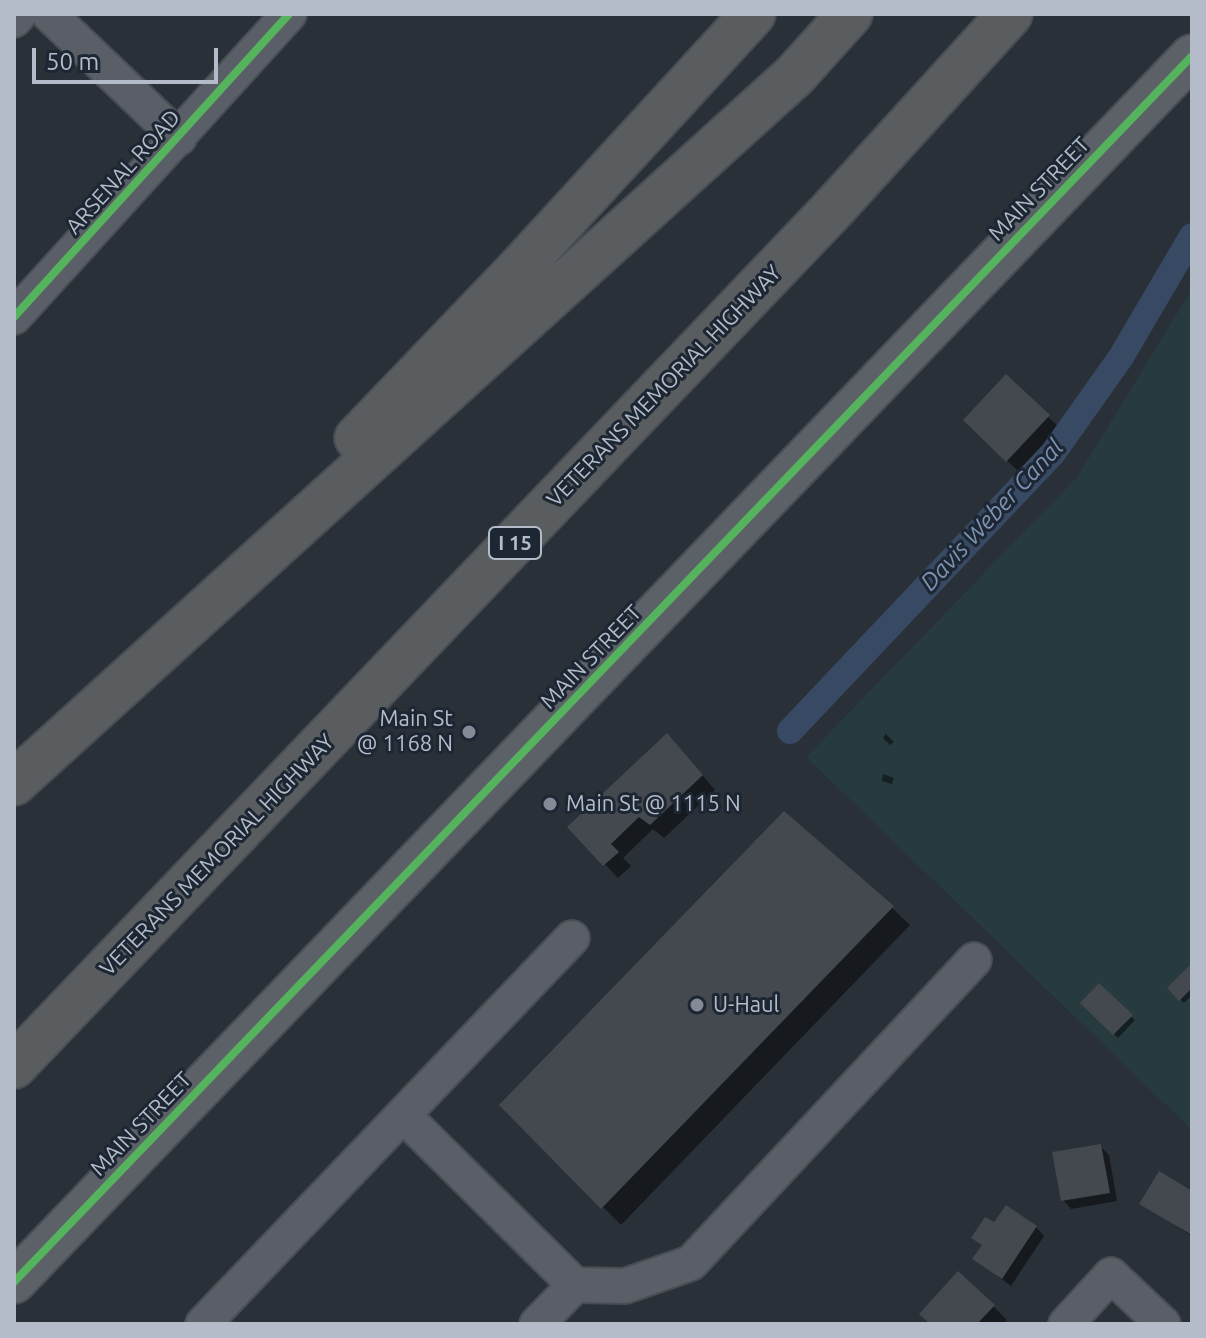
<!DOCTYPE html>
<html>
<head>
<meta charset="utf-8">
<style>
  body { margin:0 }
  #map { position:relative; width:1206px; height:1338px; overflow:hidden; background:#2a3038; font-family:Ubuntu,sans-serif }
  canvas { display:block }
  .frame { position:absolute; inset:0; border:16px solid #b4bcc9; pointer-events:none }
  .scale { position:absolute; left:32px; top:48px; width:186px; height:36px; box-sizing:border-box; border:4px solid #b4bcc9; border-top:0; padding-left:10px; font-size:24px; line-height:28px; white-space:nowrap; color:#b4bcc9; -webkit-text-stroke:6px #1d2633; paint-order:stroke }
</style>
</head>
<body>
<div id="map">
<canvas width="1206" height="1338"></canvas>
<div class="frame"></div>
<div class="scale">50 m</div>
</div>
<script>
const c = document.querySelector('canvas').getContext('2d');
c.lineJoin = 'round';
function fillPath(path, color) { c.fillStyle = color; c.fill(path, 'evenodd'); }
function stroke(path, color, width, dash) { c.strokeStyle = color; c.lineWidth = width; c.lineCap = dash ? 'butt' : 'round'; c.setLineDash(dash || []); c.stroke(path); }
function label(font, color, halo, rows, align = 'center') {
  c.font = font + ' Ubuntu,sans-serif'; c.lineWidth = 6; c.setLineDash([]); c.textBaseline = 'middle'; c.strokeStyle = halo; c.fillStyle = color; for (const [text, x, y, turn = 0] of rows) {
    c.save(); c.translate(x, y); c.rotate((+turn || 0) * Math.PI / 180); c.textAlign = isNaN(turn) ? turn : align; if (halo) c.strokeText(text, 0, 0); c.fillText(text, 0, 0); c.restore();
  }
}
const green = new Path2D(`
  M 1192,289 L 1192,1130 L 806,757 L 1077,477 Z`);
const shadow = new Path2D(`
  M 1006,377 L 1062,430 L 1021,474 L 965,420 Z
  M 886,734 L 894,742 L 890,745 L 883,738 Z
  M 680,749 L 715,790 L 664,838 L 653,829 L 623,858 L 631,866 L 618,878 L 570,827 Z
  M 883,774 L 894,778 L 892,784 L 882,781 Z
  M 892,908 L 910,925 L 621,1225 L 502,1105 Z
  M 1192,972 L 1192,995 L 1184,1003 L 1169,988 Z
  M 1099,986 L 1135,1020 L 1118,1038 L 1083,1003 Z
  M 1100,1146 L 1109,1155 L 1117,1201 L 1071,1209 L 1063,1200 Z
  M 1192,1194 L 1192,1236 L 1141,1203 Z
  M 994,1225 L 1036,1227 L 1044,1236 L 1011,1286 L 975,1259 L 983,1247 L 974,1237 Z
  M 993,1306 L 1007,1320 L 1003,1324 L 932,1324 Z`);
const canal = new Path2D(`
  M 790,731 L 1053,453 L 1121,357 L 1192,236`);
const building = new Path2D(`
  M 1006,374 L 1050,415 L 1006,462 L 963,420 Z
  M 667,733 L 703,775 L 650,825 L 639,817 L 611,844 L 619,852 L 603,866 L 567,827 Z
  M 784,811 L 894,906 L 601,1209 L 499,1105 Z
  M 1189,966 L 1192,969 L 1192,988 L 1179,1001 L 1167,988 Z
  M 1099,983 L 1133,1015 L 1113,1035 L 1080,1003 Z
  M 1101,1144 L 1110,1193 L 1061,1201 L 1052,1152 Z
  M 1159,1171 L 1192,1191 L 1192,1235 L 1139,1204 Z
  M 1006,1205 L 1037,1226 L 1002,1279 L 972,1259 L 982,1245 L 971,1238 L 985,1217 L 994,1222 Z
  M 958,1271 L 995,1305 L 977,1324 L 930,1324 L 919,1314 Z`);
const minor = new Path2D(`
  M 49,14 L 179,138
  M 14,20 L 19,14
  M 14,317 L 289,14
  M 404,1116 L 575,1285 L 625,1286 L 691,1263 L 974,960
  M 203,1324 L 572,938
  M 537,1324 L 575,1285
  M 1066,1324 L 1111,1275 L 1163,1324`);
const major = new Path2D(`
  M 14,1282 L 1192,56`);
const highway = new Path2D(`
  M 357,438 L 518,270 L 753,14
  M 14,783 L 795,75 L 850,14
  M 14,1066 L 832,210 L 1010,14`);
const cycleway = new Path2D(`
  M 14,317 L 289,14
  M 14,1282 L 1192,56`);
const markers = [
  [469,732,8,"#848b96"],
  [550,804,8,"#848b96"],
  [697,1005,8,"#848b96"]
];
const shields = [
  [515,543,52]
];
const shieldNames = [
  ["I 15",515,543]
];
const streetNames = [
  ["ARSENAL ROAD",123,172,-48],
  ["MAIN STREET",1039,189,-46],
  ["VETERANS MEMORIAL HIGHWAY",664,386,-46],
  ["MAIN STREET",591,657,-46],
  ["VETERANS MEMORIAL HIGHWAY",217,855,-46],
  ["MAIN STREET",141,1124,-46]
];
const poiNames = [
  ["Main St",453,719,"right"],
  ["@ 1168 N",453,744,"right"],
  ["Main St @ 1115 N",566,804],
  ["U-Haul",713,1005]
];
const waterNames = [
  ["Davis Weber Canal",992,515,-47]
];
fillPath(green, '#273a3e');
fillPath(shadow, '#0007');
stroke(canal, '#384963', 26);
fillPath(building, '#444950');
stroke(minor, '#484c53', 38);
stroke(major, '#484c55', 46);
stroke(highway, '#474c53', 48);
stroke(minor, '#5a5e66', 34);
stroke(major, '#5c6168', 42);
stroke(highway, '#5a5d60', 44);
stroke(cycleway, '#56b35d', 8);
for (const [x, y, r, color] of markers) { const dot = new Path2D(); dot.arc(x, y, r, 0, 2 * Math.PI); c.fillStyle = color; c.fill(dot); stroke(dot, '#1d2633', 3); }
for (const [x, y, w] of shields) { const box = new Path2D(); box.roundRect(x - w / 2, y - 16, w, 32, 6); c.fillStyle = '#1d2633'; c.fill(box); stroke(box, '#b4bcc9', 2); }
label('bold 20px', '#b4bcc9', null, shieldNames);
label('22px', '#b4bcc9', '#1d2633', streetNames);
label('22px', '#b4bcc9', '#1d2633', poiNames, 'left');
label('italic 24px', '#7c92b1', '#1d2633', waterNames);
</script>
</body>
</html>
